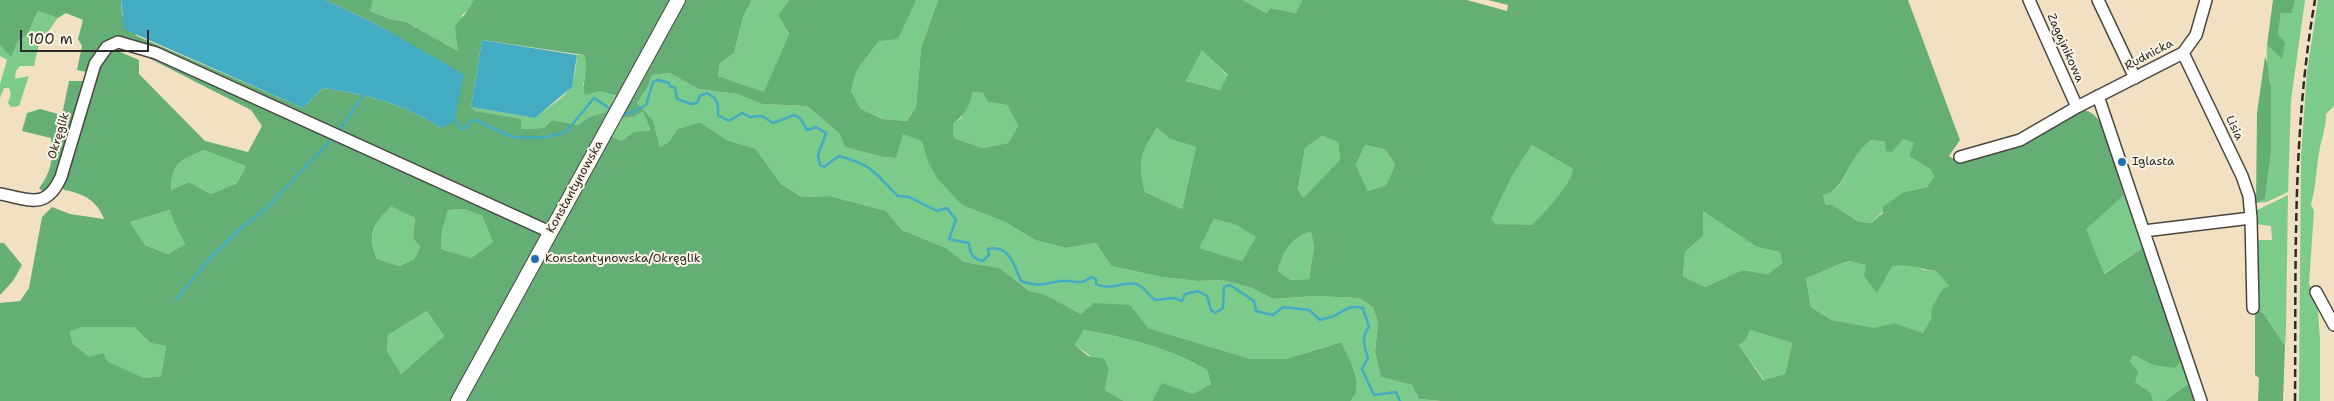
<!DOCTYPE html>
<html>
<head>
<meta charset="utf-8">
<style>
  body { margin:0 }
  #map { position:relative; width:2334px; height:401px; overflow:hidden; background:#f2e0c2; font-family:"Shantell Sans",sans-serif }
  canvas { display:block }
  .scale { position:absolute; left:20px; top:30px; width:129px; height:22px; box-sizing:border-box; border:2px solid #2b2b2b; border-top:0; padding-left:6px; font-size:15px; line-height:18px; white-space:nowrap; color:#2b2b2b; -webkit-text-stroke:4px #fcf5e5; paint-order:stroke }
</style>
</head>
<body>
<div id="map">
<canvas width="2334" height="401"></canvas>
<div class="scale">100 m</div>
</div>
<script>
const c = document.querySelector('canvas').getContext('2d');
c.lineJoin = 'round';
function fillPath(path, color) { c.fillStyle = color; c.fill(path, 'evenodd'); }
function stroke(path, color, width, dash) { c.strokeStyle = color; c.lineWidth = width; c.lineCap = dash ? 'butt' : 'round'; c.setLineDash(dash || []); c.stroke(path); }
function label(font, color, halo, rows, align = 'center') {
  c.font = font + ' "Shantell Sans",sans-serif'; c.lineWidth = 4; c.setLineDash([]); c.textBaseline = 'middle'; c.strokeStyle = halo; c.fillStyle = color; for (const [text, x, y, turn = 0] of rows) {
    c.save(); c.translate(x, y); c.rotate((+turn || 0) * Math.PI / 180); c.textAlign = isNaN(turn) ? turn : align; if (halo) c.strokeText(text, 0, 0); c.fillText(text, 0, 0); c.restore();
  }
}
const green = new Path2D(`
  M 373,0 L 473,0 L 471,8 L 462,15 L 458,51 L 406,22 L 390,19 L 370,11 Z
  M 752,0 L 789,0 L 778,15 L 789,34 L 765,93 L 718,76 L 720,63 L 734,53 L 743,17 Z
  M 916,0 L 938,0 L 921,48 L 916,107 L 907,121 L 884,119 L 861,109 L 851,91 L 857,70 L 879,41 Z
  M 1243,0 L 1302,0 L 1296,13 L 1271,8 L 1266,13 Z
  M 2295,0 L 2305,0 L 2291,100 L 2288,192 L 2267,202 L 2256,203 L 2265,199 L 2271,153 L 2271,85 C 2268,77 2266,53 2267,45 L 2281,58 L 2278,34 L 2281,13 L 2292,13 Z
  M 2318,0 L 2334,0 L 2334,106 L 2326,114 C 2326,129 2321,139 2319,153 C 2316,170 2316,187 2311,204 L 2314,211 L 2309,283 L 2318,311 L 2320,340 L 2320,401 L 2299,401 L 2301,156 L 2307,72 Z
  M 38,11 L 58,18 L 39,44 L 34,66 L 20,66 L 16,71 L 15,79 L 29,76 L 19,106 L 11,107 L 8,103 L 11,94 L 9,88 L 4,88 L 0,98 L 0,84 L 7,60 L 0,56 L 0,45 L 11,56 L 18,41 L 27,35 Z
  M 1202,49 L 1228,76 L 1220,90 L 1186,81 Z
  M 577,55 L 584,55 L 588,64 L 583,85 L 616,94 L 606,112 L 589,117 L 578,125 L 552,120 L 544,128 L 521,129 L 521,120 L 475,111 L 471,107 L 535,118 C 565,94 574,96 577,55 Z
  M 669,73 L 699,89 L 737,94 L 762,104 L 807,106 L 839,133 L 845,147 L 883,157 L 895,158 L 903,133 L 923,141 L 928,162 L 962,205 L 1005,222 L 1035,240 L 1065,248 L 1096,243 L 1111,266 L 1162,277 L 1197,281 L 1222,280 L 1252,288 L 1273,299 L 1314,296 L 1359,298 L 1373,307 L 1378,323 L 1375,352 L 1381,377 L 1412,385 L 1419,399 L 1441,401 L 1351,401 L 1354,397 L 1340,342 L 1286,359 L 1251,359 L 1148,328 L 1081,314 L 1044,294 L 1029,291 L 1000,268 L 964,262 L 946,248 L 902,230 L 886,211 L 830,196 L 802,197 L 781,184 L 756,149 L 727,140 L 700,122 L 677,129 L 669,142 L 660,147 L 653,120 L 637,103 L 649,85 L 652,75 Z
  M 972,92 L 983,93 L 989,102 L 1007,105 L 1018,126 L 1008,143 L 982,148 L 954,138 L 953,124 L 961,118 Z
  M 643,110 L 652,130 L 634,132 L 621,141 L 611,136 L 621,118 L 634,117 Z
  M 1157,128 L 1170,139 L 1196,147 L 1182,209 L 1145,192 C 1138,160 1139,154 1157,128 Z
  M 1322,136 L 1338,142 L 1340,161 L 1303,198 L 1298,191 L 1305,148 Z
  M 1903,139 L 1915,143 L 1909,156 L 1930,169 L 1934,177 L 1927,187 L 1904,192 L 1871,223 L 1857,221 L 1833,205 L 1826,205 L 1823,196 C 1827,193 1834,191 1837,188 C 1850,172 1853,152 1872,140 L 1885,142 Z
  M 1365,145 L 1386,150 L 1395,165 L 1386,185 L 1368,191 L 1356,165 Z
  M 1532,145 L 1573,169 C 1571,184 1543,214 1532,226 L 1496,224 L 1490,219 L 1512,176 Z
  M 204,150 L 246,166 L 237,183 L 211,194 L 189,182 L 171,190 C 172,161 180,161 204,150 Z
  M 2124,195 L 2145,246 L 2103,274 L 2085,228 Z
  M 2288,195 L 2286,330 L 2285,346 L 2264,314 L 2255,308 L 2254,244 L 2260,240 L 2272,240 L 2271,226 L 2255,224 L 2253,212 Z
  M 391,205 L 415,218 L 413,238 L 420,247 L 414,259 L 400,266 L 377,259 C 367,234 374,225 391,205 Z
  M 464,209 L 482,216 L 493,242 L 471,258 L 441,249 L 442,231 L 448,210 Z
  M 171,210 L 175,225 L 185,244 L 168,254 L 145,245 L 130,222 Z
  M 1702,210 L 1757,247 L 1780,252 L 1782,263 L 1768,274 L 1742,270 L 1705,287 L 1683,276 L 1685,252 L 1703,236 Z
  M 1214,219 L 1236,225 L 1257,237 L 1242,261 L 1198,248 Z
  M 1311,232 L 1314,247 L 1309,279 L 1291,280 L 1278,271 C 1283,251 1291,237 1311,232 Z
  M 1851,261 L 1867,265 L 1910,264 L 1924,270 L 1936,271 L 1950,287 L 1942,289 L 1932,307 L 1932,319 L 1923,333 L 1895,323 L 1873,329 L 1832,320 L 1811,307 L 1806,278 C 1822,273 1834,265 1851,261 Z
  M 427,311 L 444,336 L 401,374 L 387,351 L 388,335 Z
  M 82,327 L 134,327 L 150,343 L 166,346 L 161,376 L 144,378 L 90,357 L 73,344 L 70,332 Z
  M 1082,330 C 1125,337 1170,348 1207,370 L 1211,384 L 1193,394 L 1162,384 L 1152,401 L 1124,401 L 1105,390 L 1109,369 L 1075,345 Z
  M 1750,330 L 1792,343 L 1785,374 L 1764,380 L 1739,345 L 1746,340 Z
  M 2133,355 L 2153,365 L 2182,360 L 2188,384 L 2165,401 L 2153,401 L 2151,393 L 2135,382 L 2130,362 Z`);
const forest = new Path2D(`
  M 0,0 L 121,0 L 122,15 L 137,36 L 303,108 L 323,88 C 365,94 405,104 441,128 L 452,68 L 374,23 L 325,0 L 373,0 L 370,11 L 390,19 L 406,22 L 458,51 L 455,27 C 461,17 470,11 473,0 L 752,0 L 743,17 L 734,53 L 720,63 L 718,76 L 764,92 L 789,34 L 778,15 L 789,0 L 916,0 L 898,39 L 879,41 L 857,70 L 851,91 L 861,109 L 883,119 L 907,121 L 916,107 L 921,48 L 938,0 L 1243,0 L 1266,13 L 1271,8 L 1296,13 L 1302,0 L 1467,0 L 1507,11 L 1508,5 L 1488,0 L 1908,0 L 1960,140 L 1949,156 L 1961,163 L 1975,155 L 2082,110 C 2109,111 2118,173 2124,195 L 2086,229 L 2104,274 L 2145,246 L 2182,360 L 2175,368 L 2153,365 L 2133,355 L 2130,362 L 2138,372 L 2135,382 L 2151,393 L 2153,401 L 1441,401 L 1419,399 L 1412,385 L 1381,377 L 1375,352 L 1378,323 L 1373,307 L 1359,298 L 1314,296 L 1273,299 L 1252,288 L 1222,280 L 1197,281 L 1162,277 L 1111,266 L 1096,243 L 1065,248 L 1035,240 L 1005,222 L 962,205 L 938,179 L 928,162 L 922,141 L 903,134 L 896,158 L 883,157 L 845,147 L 839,133 L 807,106 L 762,104 L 737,94 L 699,89 L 669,73 L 652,75 L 649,85 L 637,103 L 653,120 L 660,147 L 669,142 L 677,129 L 700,122 L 727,140 L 756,149 L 781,184 L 802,197 L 830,196 L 886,211 L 902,230 L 946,248 L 964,262 L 1000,268 L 1029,291 L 1044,294 L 1081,314 L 1094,303 L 1130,305 L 1148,328 L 1251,359 L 1286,359 L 1341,342 C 1348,358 1365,384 1351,401 L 1152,401 L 1162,383 L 1193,394 L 1211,384 L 1207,370 C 1170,348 1125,337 1083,330 L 1075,345 L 1088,356 L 1104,359 L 1109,369 L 1105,390 L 1124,401 L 0,401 L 0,303 L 20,301 L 29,288 L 42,217 L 52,207 L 70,214 L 104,219 C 97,200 82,193 64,190 L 62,186 L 96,74 L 77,70 L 82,46 L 78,39 L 83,20 L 66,13 L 58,18 L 38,11 L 27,35 L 18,41 L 11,57 L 0,45 ZM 482,40 L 584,55 C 590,69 581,80 585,95 L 599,91 L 616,95 L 606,112 L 589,117 L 578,125 L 552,120 L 544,128 L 521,129 L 521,119 L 475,111 L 471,107 ZM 129,48 L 251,110 L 262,126 L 248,152 L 205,141 L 139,74 L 139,60 L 113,49 ZM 1202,50 L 1228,75 L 1220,90 L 1186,81 ZM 972,92 L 983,93 L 988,102 L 1007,105 L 1018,126 L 1008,143 L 982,148 L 954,138 L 953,124 C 963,116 971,106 972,92 ZM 643,111 L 651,130 L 634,132 L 621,141 L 611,136 L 621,118 L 634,117 ZM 1157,128 L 1170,139 L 1196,147 L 1182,209 L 1145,192 C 1138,160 1139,155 1157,128 ZM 1322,136 L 1338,142 L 1340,160 L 1303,198 L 1298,190 L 1305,148 ZM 1903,139 L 1914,143 L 1909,156 L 1930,169 L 1934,177 L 1927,187 L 1904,192 L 1883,207 L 1883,213 L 1871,223 L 1857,221 L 1833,205 L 1826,205 L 1823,196 C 1828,193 1834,191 1837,187 C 1850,172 1853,152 1872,140 L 1885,142 L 1886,151 L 1892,152 ZM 1365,145 L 1386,150 L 1395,165 L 1386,185 L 1368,191 L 1356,165 ZM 1532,145 L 1573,169 C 1571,184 1543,214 1532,225 L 1496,224 L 1491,219 L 1512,176 ZM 204,150 L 246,166 L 237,183 L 211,194 L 189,182 L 171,190 C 172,161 180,161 204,150 ZM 391,206 L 415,218 L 413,238 L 420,247 L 414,259 L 400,266 L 377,259 C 367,234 373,225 391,206 ZM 464,209 L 482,216 L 493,242 L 471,258 L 441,249 L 442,231 L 448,210 ZM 170,210 L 175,225 L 185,244 L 168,254 L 145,245 L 130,222 ZM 1703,211 L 1757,247 L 1780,252 L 1782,263 L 1768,274 L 1742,270 L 1705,287 L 1683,276 L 1685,252 L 1703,236 ZM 1214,219 L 1236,225 L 1256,237 L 1242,261 L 1199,248 ZM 1311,232 L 1314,247 L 1309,279 L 1291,280 L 1278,271 C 1283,251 1291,237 1311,232 ZM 1850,261 L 1866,265 L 1864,276 L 1877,293 L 1892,266 C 1913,263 1917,269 1936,271 L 1949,286 L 1942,289 L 1932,307 L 1931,319 L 1923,333 L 1895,323 L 1873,328 L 1832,320 L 1811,307 L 1806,278 C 1822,273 1834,265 1850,261 ZM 427,311 L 444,336 L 401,374 L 387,351 L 388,335 ZM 82,327 L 134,327 L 150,343 L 166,346 L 161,376 L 144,378 L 108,362 L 103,353 L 90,357 L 73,344 L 70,332 ZM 1750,330 L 1792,343 L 1785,374 L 1763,380 L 1739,345 L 1746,340 Z
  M 2273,0 L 2295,0 L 2292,13 L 2281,13 L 2278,34 L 2285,43 L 2282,59 L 2267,45 Z
  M 2265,57 C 2270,66 2267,75 2271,85 L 2271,153 L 2265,199 L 2256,203 L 2257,113 Z
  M 69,81 L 86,81 C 79,103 61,182 43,192 L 39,188 C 52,172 53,157 51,138 L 22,131 L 27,113 L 40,109 L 62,115 Z
  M 0,243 L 4,243 L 22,265 L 13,281 L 0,295 Z
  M 2255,308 L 2264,314 L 2285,346 L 2283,401 L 2258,401 L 2259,378 L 2255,375 Z
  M 2188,384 L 2194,401 L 2165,401 Z`);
const water = new Path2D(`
  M 121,0 L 325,0 L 374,23 L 445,63 L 464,75 L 454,122 L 441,128 C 405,104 365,94 323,88 L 303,108 L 124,29 Z
  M 482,40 L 577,55 L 572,87 L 535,118 L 471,107 Z`);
const stream = new Path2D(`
  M 625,114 L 633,112 L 646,105 L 653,82 L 658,80 L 669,83 L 670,86 L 675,88 L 677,99 L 692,104 L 697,103 L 700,96 L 707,93 C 717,99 719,102 718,115 L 729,121 L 742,113 L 750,117 L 762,116 L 773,123 L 794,115 L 800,118 L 807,130 L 816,127 L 826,133 L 818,155 L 820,165 L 824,167 L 839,156 C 875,166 873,172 898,196 L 909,197 L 937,211 L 947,208 L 956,220 L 949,239 L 969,243 C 970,254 972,258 983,261 L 989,255 L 988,249 C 1009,244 1014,265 1021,281 C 1036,287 1045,284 1060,281 C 1073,279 1079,287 1091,277 L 1096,279 L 1096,284 C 1111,292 1129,278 1140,286 C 1145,289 1150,296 1155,300 L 1174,298 L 1182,301 L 1185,294 L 1198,291 L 1207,296 L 1211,310 L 1215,313 L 1223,308 L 1224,287 L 1230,285 L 1254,301 L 1256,311 L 1273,315 L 1283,307 L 1309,310 L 1320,320 C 1325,318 1331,318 1336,315 C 1347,309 1349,305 1363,308 L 1369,327 C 1361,337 1364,346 1368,358 L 1362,369 L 1374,395 L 1396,392 L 1400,401
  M 454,119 L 462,129 L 466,128 L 471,121 L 476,120 L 510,136 L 522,138 L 546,137 L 566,132 L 594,98 L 609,108
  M 338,133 L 364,94
  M 176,300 L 212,256 L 240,229 L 266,209 L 334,137`);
const minor = new Path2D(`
  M 2029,0 L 2077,107
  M 2098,0 L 2135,78
  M 2183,53 L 2242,176 L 2249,196 L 2251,218 L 2253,308
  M 2098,96 L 2201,401
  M 1960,157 L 2020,140 L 2077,107 L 2183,53 L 2196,35 L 2206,0
  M 0,194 C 28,199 46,211 61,177 L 95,64 L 107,47 L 118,42 L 156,53 L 550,232
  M 2144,231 L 2251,218
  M 2316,292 L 2334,325`);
const major = new Path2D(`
  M 458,401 L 678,0`);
const rail = new Path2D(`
  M 2295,401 C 2296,267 2292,132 2315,0`);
const markers = [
  [2122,162,5,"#1f6fb2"],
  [535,259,5,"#1f6fb2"]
];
const streetNames = [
  ["Zagajnikowa",2065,48,66],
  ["Rudnicka",2149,55,-28],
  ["Lisia",2234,128,65],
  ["Okręglik",59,136,-73],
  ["Konstantynowska",575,187,-61]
];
const poiNames = [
  ["Iglasta",2132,162],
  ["Konstantynowska/Okręglik",545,259]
];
fillPath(green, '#7ccb8b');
fillPath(forest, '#65af77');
fillPath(water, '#43acc3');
stroke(stream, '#43acc3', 2.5);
stroke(minor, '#494642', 14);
stroke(major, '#494642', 16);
stroke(minor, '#fff', 11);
stroke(major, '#fff', 14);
stroke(rail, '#2b2b2b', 2.5, [8, 4]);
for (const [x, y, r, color] of markers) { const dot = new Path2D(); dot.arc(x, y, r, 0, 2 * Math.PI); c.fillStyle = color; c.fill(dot); stroke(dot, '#fcf5e5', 2); }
label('12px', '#2b2b2b', '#fcf5e5', streetNames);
label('12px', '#2b2b2b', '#fcf5e5', poiNames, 'left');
</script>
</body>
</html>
